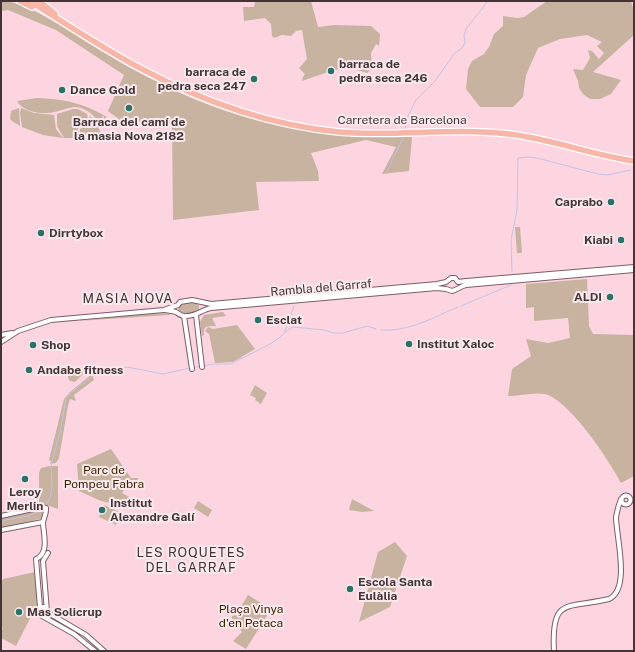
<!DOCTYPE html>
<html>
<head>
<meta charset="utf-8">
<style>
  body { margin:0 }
  #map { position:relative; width:635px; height:652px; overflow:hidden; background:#fcd5e1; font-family:"Public Sans",sans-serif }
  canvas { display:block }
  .frame { position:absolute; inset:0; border:2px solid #433438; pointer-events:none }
</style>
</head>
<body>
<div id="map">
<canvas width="635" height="652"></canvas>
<div class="frame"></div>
</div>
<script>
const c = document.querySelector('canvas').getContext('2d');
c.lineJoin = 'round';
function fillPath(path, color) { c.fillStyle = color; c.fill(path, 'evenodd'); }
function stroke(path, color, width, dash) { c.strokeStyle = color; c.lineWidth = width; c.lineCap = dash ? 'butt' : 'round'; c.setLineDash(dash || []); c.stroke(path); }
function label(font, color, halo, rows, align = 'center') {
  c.font = font + ' "Public Sans",sans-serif'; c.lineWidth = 4; c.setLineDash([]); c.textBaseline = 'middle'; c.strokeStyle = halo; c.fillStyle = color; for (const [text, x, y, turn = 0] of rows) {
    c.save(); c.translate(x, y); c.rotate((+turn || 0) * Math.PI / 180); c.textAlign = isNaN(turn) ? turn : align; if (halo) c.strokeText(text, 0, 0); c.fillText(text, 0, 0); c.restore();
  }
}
const green = new Path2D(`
  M 1,1 C 30,1 78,38 103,52 C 127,67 153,80 178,92 C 220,111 266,125 312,132 C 345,136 379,137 412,137 L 409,171 L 382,174 L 396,147 L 366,140 L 311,153 L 318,171 L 319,181 L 256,182 L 259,210 L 173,220 L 172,123 L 120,120 L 108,111 L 124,75 L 56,30 L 8,10 L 1,11 Z
  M 255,1 L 311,1 L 318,27 L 334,25 L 371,26 L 380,34 L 379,46 L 376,44 L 371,53 L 372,68 L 367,73 L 351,68 L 334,70 L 302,81 L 303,77 L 305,74 L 299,68 L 307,59 L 302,30 L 296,31 L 291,36 L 282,35 L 274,38 L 272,36 L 271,24 L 265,18 L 244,21 L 243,7 L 254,7 Z
  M 547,1 L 631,1 L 634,11 L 634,35 L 593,72 L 621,80 L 611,94 L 600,99 L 590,99 L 583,94 L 579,88 L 578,81 L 573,69 L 583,70 L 590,58 L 588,50 L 592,51 L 599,59 L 604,53 L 597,46 L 602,42 L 587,35 L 560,39 L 538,48 L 526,75 L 523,97 L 513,107 L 480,107 L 466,89 L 468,69 L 472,61 L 484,54 L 489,47 L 494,34 L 503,26 L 503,16 L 517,18 L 524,17 Z
  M 37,98 C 64,99 83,103 107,117 L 104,119 L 104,117 L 102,116 L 104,128 C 99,126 99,123 96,119 C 92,113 83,107 75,107 C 68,107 61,111 54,112 C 43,115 23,112 17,101 Z
  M 19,108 L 20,126 L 12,121 L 10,119 L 11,111 Z
  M 21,108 L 34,113 L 54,115 L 56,129 L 63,138 L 43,135 L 22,127 L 20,113 Z
  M 73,109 L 78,109 L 87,114 C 90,123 83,122 78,128 L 79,138 L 64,138 L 57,126 L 57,114 Z
  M 90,116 L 95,121 L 101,133 L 80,137 L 80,129 L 88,123 Z
  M 515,227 L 520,227 L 522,253 L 517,253 Z
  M 587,279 L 589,326 L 593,334 L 634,335 L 634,476 L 621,483 C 610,461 569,400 545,394 C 533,392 520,396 508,396 L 512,369 L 531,356 L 526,339 L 548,343 L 570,338 L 568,318 L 534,321 L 534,307 L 526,308 L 526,284 Z
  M 194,302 L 199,305 L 199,310 C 194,314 184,315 179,312 L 178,306 L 181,303 Z
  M 223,312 L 226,316 L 212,318 L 216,326 C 208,327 203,324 204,335 L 202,336 L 200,322 L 204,315 Z
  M 169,313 L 170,315 L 77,321 L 143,314 Z
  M 237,325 L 255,349 L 233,362 L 215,363 L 209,334 L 205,331 L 208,327 L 213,329 Z
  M 90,367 L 75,382 L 70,381 L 68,378 L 69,368 Z
  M 92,374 L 94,380 L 74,395 L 76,401 L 70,399 L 68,406 L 59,458 L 56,463 L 50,464 L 51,461 L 49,460 L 64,399 L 70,392 Z
  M 255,385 L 267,393 L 261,404 L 255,400 L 256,398 L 250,395 Z
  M 111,449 L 131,478 L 138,478 L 138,480 L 130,480 L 122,493 L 129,497 L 128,509 L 118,501 L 115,504 L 101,501 L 79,491 L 77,464 Z
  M 50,466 L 58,466 L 58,509 L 44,504 L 39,505 L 39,473 L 41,468 Z
  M 352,499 L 374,511 L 362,512 L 349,510 Z
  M 198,501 L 212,510 L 208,517 L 194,508 Z
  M 104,505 L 122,513 L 116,525 L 99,517 Z
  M 43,509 L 42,518 L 40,519 L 1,528 L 1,518 Z
  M 395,542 L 407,556 L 390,607 L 359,622 L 378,552 Z
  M 35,572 L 38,603 L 16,646 L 1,638 L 1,632 L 3,628 L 1,627 L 1,583 L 3,579 Z
  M 248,595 L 271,609 L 246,649 L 233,641 L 242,632 L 232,619 L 232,616 L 236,615 Z`);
const stream = new Path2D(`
  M 405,130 L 408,116 L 416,100 L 435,81 L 454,54 L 462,48 L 465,43 L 464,36 L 466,29 L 488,1
  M 387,171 L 403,138
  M 512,272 L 511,240 L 517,210 L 518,158 L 528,157 L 537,158 L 598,174 L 608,175 L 630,170
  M 461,306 L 511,285
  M 381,330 C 409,332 434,317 458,307
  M 285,331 L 294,306
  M 203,366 L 213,364 L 231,364 L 270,344 L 279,338 L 289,329 L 293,327 L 324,330 L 334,333 L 343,333 L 367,326 L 376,329
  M 193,368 L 200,366
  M 44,507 L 50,498 L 52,488 L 51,466 L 61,428 L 66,398 L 69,394 L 99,371 L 111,371 L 127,367 L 163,374 L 190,368
  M 1,521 C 15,517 30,519 42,509`);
const tertiary = new Path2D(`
  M 166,310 C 169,311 173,311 176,312 C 179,314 181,316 184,316 C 195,317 201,310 211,308 L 437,288 L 446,289 L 452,291 C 457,290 461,286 466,285 L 634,270
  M 196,315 L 202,367
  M 184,316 L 192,369
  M 1,335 L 12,333
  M 1,342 L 18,331 L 51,320 L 164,310 L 178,305 L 180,302 L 192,300 L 211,304 L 437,284 L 446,282 L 451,278 L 455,278 L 458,282 L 466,281 L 634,267
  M621.5 500a4.5 4.5 0 1 1 9 0a4.5 4.5 0 1 1-9 0Z
  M 1,516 L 42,507 L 46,508 C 47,513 43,518 43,524 C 44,535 49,554 36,559 L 40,607
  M 1,530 L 43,522
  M 46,608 L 43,607 L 39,608 L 38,611 L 39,614 L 44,616 L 47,612 L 43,561 L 48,553
  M 47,612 L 86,635 L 104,651
  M 42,616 L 74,634 L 95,651
  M 554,651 C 551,596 567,609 609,599 C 631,589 616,536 616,517 C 617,511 619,504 621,499`);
const trunk = new Path2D(`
  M 20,1 L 32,7
  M 29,1 C 65,23 101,47 138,67 C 201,101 267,125 339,132 C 395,137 452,127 509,134 C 552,139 592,155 634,161
  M 39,1 L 55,14`);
const markers = [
  [331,71,4,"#2a7168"],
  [254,79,4,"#2a7168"],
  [62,90,4,"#2a7168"],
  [129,108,4,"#2a7168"],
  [611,202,4,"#2a7168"],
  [41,233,4,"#2a7168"],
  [621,240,4,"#2a7168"],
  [610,297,4,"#2a7168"],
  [258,320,4,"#2a7168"],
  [409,344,4,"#2a7168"],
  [33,345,4,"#2a7168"],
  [29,370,4,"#2a7168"],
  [25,479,4,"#2a7168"],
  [102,510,4,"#2a7168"],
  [350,589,4,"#2a7168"],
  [19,612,4,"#2a7168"]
];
const poiNames = [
  ["barraca de",339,64],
  ["pedra seca 246",339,78],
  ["barraca de",246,72,"right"],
  ["pedra seca 247",246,86,"right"],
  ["Dance Gold",70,90],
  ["Barraca del camí de",129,122,"center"],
  ["la masia Nova 2182",129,136,"center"],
  ["Caprabo",603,202,"right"],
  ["Dirrtybox",49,233],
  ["Kiabi",613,240,"right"],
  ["ALDI",602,297,"right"],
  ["Esclat",266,320],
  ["Institut Xaloc",417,344],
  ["Shop",41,345],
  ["Andabe fitness",37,370],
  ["Leroy",25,492,"center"],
  ["Merlin",25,506,"center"],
  ["Institut",110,503],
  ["Alexandre Galí",110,517],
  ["Escola Santa",358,582],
  ["Eulàlia",358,596],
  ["Mas Solicrup",27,612]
];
const streetNames = [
  ["Carretera de Barcelona",402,120],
  ["Rambla del Garraf",321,288,-5]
];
const parkNames = [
  ["Parc de",104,470],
  ["Pompeu Fabra",104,484],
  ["Plaça Vinya",251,609],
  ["d'en Petaca",251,623]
];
const neighbourhoodNames = [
  ["MASIA NOVA",128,299],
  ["LES ROQUETES",191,553],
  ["DEL GARRAF",191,568]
];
fillPath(green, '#c7b3a0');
stroke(stream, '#c4c2e4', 1);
stroke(tertiary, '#7e5c67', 6);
stroke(trunk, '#fff', 8);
stroke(tertiary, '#fff', 4);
stroke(trunk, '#f7b6a8', 5.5);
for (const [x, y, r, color] of markers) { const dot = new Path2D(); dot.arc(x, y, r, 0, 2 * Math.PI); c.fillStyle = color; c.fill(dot); stroke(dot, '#faeaee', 1.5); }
label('bold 12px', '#433438', '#faeaee', poiNames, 'left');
label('12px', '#433438', '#faeaee', streetNames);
label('12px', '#3e2301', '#faeaee', parkNames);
c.letterSpacing = '1px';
label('13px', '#433438', '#faeaee', neighbourhoodNames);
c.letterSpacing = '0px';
</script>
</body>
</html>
